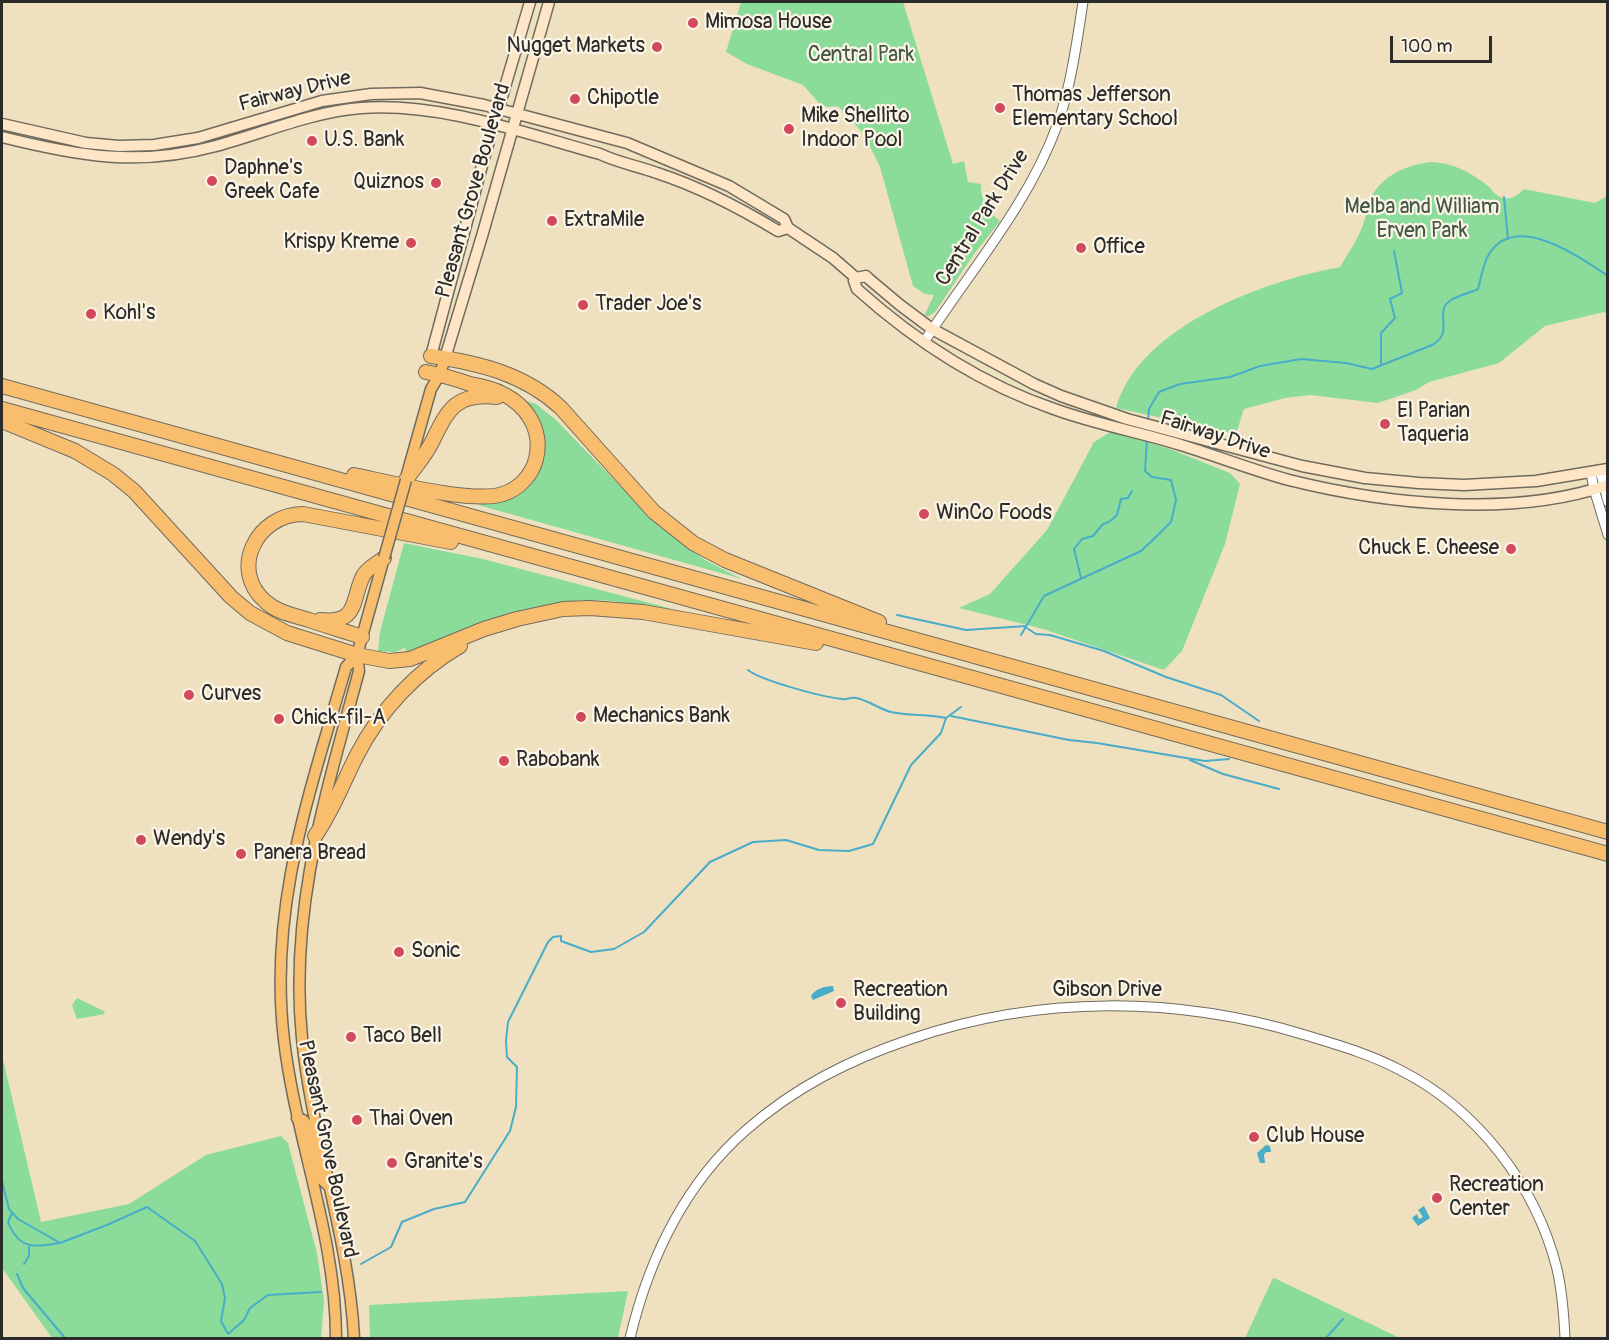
<!DOCTYPE html>
<html>
<head>
<meta charset="utf-8">
<style>
  body { margin:0 }
  #map { position:relative; width:1609px; height:1340px; overflow:hidden; background:#efe1c0; font-family:Pangolin,sans-serif }
  canvas { display:block }
  .frame { position:absolute; inset:0; border:3px solid #2b2b2b; pointer-events:none }
  .scale { position:absolute; left:1390px; top:36px; width:102px; height:27px; box-sizing:border-box; border:3px solid #2b2b2b; border-top:0; padding-left:8px; font-size:18px; line-height:21px; white-space:nowrap; color:#2b2b2b; -webkit-text-stroke:4px #fcf5e5; paint-order:stroke }
</style>
</head>
<body>
<div id="map">
<canvas width="1609" height="1340"></canvas>
<div class="frame"></div>
<div class="scale">100 m</div>
</div>
<script>
const c = document.querySelector('canvas').getContext('2d');
c.lineJoin = 'round';
function fillPath(path, color) { c.fillStyle = color; c.fill(path, 'evenodd'); }
function stroke(path, color, width, dash) { c.strokeStyle = color; c.lineWidth = width; c.lineCap = dash ? 'butt' : 'round'; c.setLineDash(dash || []); c.stroke(path); }
function label(font, color, halo, rows, align = 'center') {
  c.font = font + ' Pangolin,sans-serif'; c.lineWidth = 4.5; c.setLineDash([]); c.textBaseline = 'middle'; c.strokeStyle = halo; c.fillStyle = color; for (const [text, x, y, turn = 0] of rows) {
    c.save(); c.translate(x, y); c.rotate((+turn || 0) * Math.PI / 180); c.textAlign = isNaN(turn) ? turn : align; if (halo) c.strokeText(text, 0, 0); c.fillText(text, 0, 0); c.restore();
  }
}
const green = new Path2D(`
  M 741,2 L 903,2 L 953,164 L 964,161 L 968,182 L 981,184 C 981,202 987,210 1000,221 L 974,254 L 935,312 L 929,316 L 924,316 L 934,295 L 925,294 L 913,286 L 880,167 L 864,134 L 838,106 L 827,107 L 819,103 L 803,85 L 747,64 L 726,52 Z
  M 1431,162 C 1454,163 1470,172 1488,186 C 1491,189 1495,194 1498,196 C 1507,202 1518,196 1524,189 L 1595,203 L 1607,196 L 1607,314 L 1604,312 L 1545,326 L 1499,363 L 1429,382 L 1416,390 L 1378,403 L 1310,395 L 1285,398 L 1244,409 L 1236,434 L 1116,408 C 1139,326 1264,281 1340,267 C 1348,253 1359,238 1364,222 C 1366,218 1365,213 1367,208 C 1375,179 1403,165 1431,162 Z
  M 527,401 L 536,404 L 556,420 L 660,527 L 705,560 L 742,579 L 478,505 C 491,501 504,502 518,495 C 543,482 552,444 540,420 C 537,413 531,407 527,401 Z
  M 1112,431 L 1170,449 L 1230,473 L 1240,484 L 1225,544 L 1182,651 L 1164,670 L 1043,629 L 959,608 L 990,594 L 1047,530 L 1094,442 Z
  M 404,543 L 483,559 L 680,611 C 651,610 623,600 594,600 C 527,600 465,631 404,654 L 406,652 L 405,648 L 395,652 L 378,651 L 380,632 Z
  M 77,998 L 104,1011 L 105,1014 L 77,1019 L 72,1005 Z
  M 2,1055 L 41,1222 L 129,1204 L 206,1155 L 281,1136 L 288,1143 L 317,1253 L 324,1301 L 321,1338 L 52,1338 L 2,1268 Z
  M 1273,1278 L 1274,1278 L 1400,1338 L 1245,1338 Z
  M 628,1291 L 618,1338 L 370,1338 L 369,1305 Z`);
const water = new Path2D(`
  M 833,986 L 834,991 L 813,1000 L 811,996 C 815,989 825,986 833,986 Z
  M 1266,1145 L 1270,1146 L 1271,1152 L 1266,1152 L 1264,1155 L 1265,1163 L 1260,1163 L 1257,1153 Z
  M 1424,1206 L 1430,1218 L 1418,1226 L 1412,1218 L 1417,1214 L 1419,1219 L 1423,1217 L 1418,1210 Z`);
const stream = new Path2D(`
  M 1504,197 L 1508,239
  M 2,351 L 2,352
  M 1381,364 L 1381,333 L 1395,318 L 1390,299 L 1402,293 L 1394,251
  M 1148,422 L 1149,409 L 1159,392 L 1180,384 L 1230,377 L 1260,366 L 1301,359 L 1346,363 L 1372,369 L 1432,345 C 1456,332 1432,312 1451,300 C 1459,295 1470,293 1478,289 C 1481,278 1483,264 1489,254 C 1516,211 1579,257 1608,276
  M 1081,578 L 1074,549 L 1082,539 L 1093,536 L 1103,524 L 1109,522 L 1117,515 L 1121,499 L 1128,498 L 1132,491
  M 897,615 L 966,630 L 1026,626
  M 1025,627 L 1036,634 L 1050,635 L 1104,651 L 1166,677 L 1221,695 L 1259,721
  M 1021,635 L 1044,596 L 1141,551 L 1157,536 L 1171,522 L 1176,500 L 1171,480 L 1152,477 L 1145,471 L 1147,439
  M 748,670 C 762,681 823,697 842,699 C 846,700 851,697 856,698 C 868,700 879,709 891,712 C 909,716 928,714 946,718
  M 951,716 L 1069,740 L 1097,743 L 1186,758 L 1205,761 L 1229,759
  M 1190,760 L 1223,774 L 1279,789
  M 2,1181 L 9,1209 L 18,1219 L 60,1243 L 107,1225 L 147,1207 L 195,1241 L 222,1284 L 225,1298 L 221,1321 L 228,1334 L 244,1320 L 250,1308 L 268,1295 L 321,1292
  M 12,1213 L 8,1222 C 19,1250 34,1247 60,1243
  M 24,1264 L 29,1256 L 29,1247
  M 361,1264 L 391,1247 L 402,1222 L 434,1209 L 465,1202 L 510,1131 L 516,1107 L 517,1067 L 507,1057 L 506,1041 L 508,1022 L 548,942 L 553,937 L 561,936 L 561,941 L 591,952 L 614,949 L 644,932 L 710,862 L 753,842 L 786,840 L 819,850 L 849,851 L 873,844 L 911,765 L 941,733 L 946,718 L 961,707
  M 17,1274 L 23,1288 L 65,1338
  M 1326,1338 L 1343,1319`);
const tertiary = new Path2D(`
  M 924,342 C 970,271 1029,204 1058,123 C 1071,86 1077,41 1083,2
  M 1600,470 L 1608,502
  M 1591,472 L 1594,489 L 1608,535
  M 630,1338 C 649,1259 683,1186 745,1131 C 795,1087 849,1060 911,1039 C 1039,995 1176,996 1305,1035 C 1338,1045 1370,1054 1400,1070 C 1477,1109 1536,1185 1557,1269 C 1562,1291 1564,1316 1565,1338`);
const secondary = new Path2D(`
  M 2,124 L 86,143 L 119,146 L 154,145 L 198,138 L 322,101 L 371,94 L 420,93 L 484,105 L 627,143 L 729,186 L 784,219 L 788,228 L 833,258 L 856,278 L 854,281 L 857,289 C 915,341 981,384 1054,409 C 1095,424 1139,432 1181,445 C 1217,456 1252,470 1289,480 C 1385,504 1512,518 1608,485
  M 2,137 C 78,156 138,167 216,146 C 264,133 311,112 361,108 C 440,102 524,133 600,154 C 619,163 638,166 657,173 C 700,187 740,208 778,231 L 788,228
  M 856,278 L 866,276 L 869,279 L 900,305 L 932,329 L 1034,384 L 1061,396 L 1127,419 L 1302,466 L 1365,478 L 1419,483 L 1464,485 L 1536,481 L 1608,469
  M 431,356 L 484,158 L 530,2
  M 445,358 L 482,236 L 549,2`);
const primary = new Path2D(`
  M 407,474 L 431,389 L 440,374 L 445,358
  M 297,1118 L 303,1120 L 308,1126 L 321,1179 L 331,1188
  M 336,1338 C 336,1236 296,1141 284,1040 C 268,907 310,792 346,667 L 357,655 L 384,558
  M 354,1338 C 349,1236 312,1140 302,1038 C 289,910 326,793 359,671 L 357,655`);
const motorway = new Path2D(`
  M 431,356 C 479,363 525,374 561,408 L 654,512 L 693,543 L 725,560 L 879,622
  M 2,386 L 1608,832
  M 2,409 L 1608,854
  M 2,421 L 75,451 L 113,474 L 134,491 L 231,597 L 250,613 L 287,633 L 357,655 L 389,661 L 410,659 L 484,629 L 517,619 L 563,609 L 590,608 L 643,612 L 816,643
  M 354,475 C 388,482 473,504 503,494 C 519,489 532,475 536,459 C 543,430 527,405 501,393 C 492,388 480,386 470,384 C 456,379 441,375 426,372
  M 406,480 C 415,467 426,455 433,440 C 448,409 457,392 497,397
  M 320,620 C 359,624 351,601 363,576 C 366,569 378,563 384,558
  M 362,637 C 344,631 327,626 309,620 C 294,615 278,613 266,602 C 228,570 257,514 303,514 L 451,542
  M 315,836 C 333,811 343,782 357,755 C 380,710 417,671 460,646`);
const primaryBridge = new Path2D(`
  M 384,558 L 406,480`);
const markers = [
  [693,23,6,"#d1495b"],
  [657,47,6,"#d1495b"],
  [575,99,6,"#d1495b"],
  [1000,108,6,"#d1495b"],
  [789,129,6,"#d1495b"],
  [312,141,6,"#d1495b"],
  [212,181,6,"#d1495b"],
  [436,183,6,"#d1495b"],
  [552,221,6,"#d1495b"],
  [411,243,6,"#d1495b"],
  [1081,248,6,"#d1495b"],
  [583,305,6,"#d1495b"],
  [91,314,6,"#d1495b"],
  [1385,424,6,"#d1495b"],
  [924,514,6,"#d1495b"],
  [1511,549,6,"#d1495b"],
  [189,695,6,"#d1495b"],
  [581,717,6,"#d1495b"],
  [279,719,6,"#d1495b"],
  [504,761,6,"#d1495b"],
  [141,840,6,"#d1495b"],
  [241,854,6,"#d1495b"],
  [399,952,6,"#d1495b"],
  [841,1003,6,"#d1495b"],
  [351,1037,6,"#d1495b"],
  [357,1120,6,"#d1495b"],
  [1254,1137,6,"#d1495b"],
  [392,1163,6,"#d1495b"],
  [1437,1198,6,"#d1495b"]
];
const poiNames = [
  ["Mimosa House",705,23],
  ["Nugget Markets",645,47,"right"],
  ["Thomas Jefferson",1012,96],
  ["Elementary School",1012,120],
  ["Chipotle",587,99],
  ["Mike Shellito",801,117],
  ["Indoor Pool",801,141],
  ["U.S. Bank",324,141],
  ["Daphne's",224,169],
  ["Greek Cafe",224,193],
  ["Quiznos",424,183,"right"],
  ["ExtraMile",564,221],
  ["Krispy Kreme",399,243,"right"],
  ["Office",1093,248],
  ["Trader Joe's",595,305],
  ["Kohl's",103,314],
  ["El Parian",1397,412],
  ["Taqueria",1397,436],
  ["WinCo Foods",936,514],
  ["Chuck E. Cheese",1499,549,"right"],
  ["Curves",201,695],
  ["Mechanics Bank",593,717],
  ["Chick-fil-A",291,719],
  ["Rabobank",516,761],
  ["Wendy's",153,840],
  ["Panera Bread",253,854],
  ["Sonic",411,952],
  ["Recreation",853,991],
  ["Building",853,1015],
  ["Taco Bell",363,1037],
  ["Thai Oven",369,1120],
  ["Club House",1266,1137],
  ["Granite's",404,1163],
  ["Recreation",1449,1186],
  ["Center",1449,1210]
];
const parkNames = [
  ["Central Park",861,56],
  ["Melba and William",1422,208],
  ["Erven Park",1422,232]
];
const streetNames = [
  ["Fairway Drive",295,92,-14],
  ["Pleasant Grove Boulevard",474,191,-74],
  ["Central Park Drive",983,218,-58],
  ["Fairway Drive",1215,436,18],
  ["Gibson Drive",1107,991],
  ["Pleasant Grove Boulevard",327,1149,78]
];
fillPath(green, '#8bdc9b');
fillPath(water, '#49acc8');
stroke(stream, '#49acc8', 2);
stroke(tertiary, '#706b5f', 11);
stroke(secondary, '#706b5f', 13);
stroke(primary, '#706b5f', 13);
stroke(motorway, '#706b5f', 16);
stroke(tertiary, '#fff', 9);
stroke(secondary, '#fde5c5', 10);
stroke(primary, '#f9be6d', 10);
stroke(motorway, '#f9be6d', 14);
stroke(primaryBridge, '#706b5f', 13, []);
stroke(primaryBridge, '#f9be6d', 10);
for (const [x, y, r, color] of markers) { const dot = new Path2D(); dot.arc(x, y, r, 0, 2 * Math.PI); c.fillStyle = color; c.fill(dot); stroke(dot, '#fcf5e5', 2); }
label('21px', '#2b2b2b', '#fcf5e5', poiNames, 'left');
label('21px', '#435747', '#fcf5e5', parkNames);
label('21px', '#2b2b2b', '#fcf5e5', streetNames);
</script>
</body>
</html>
